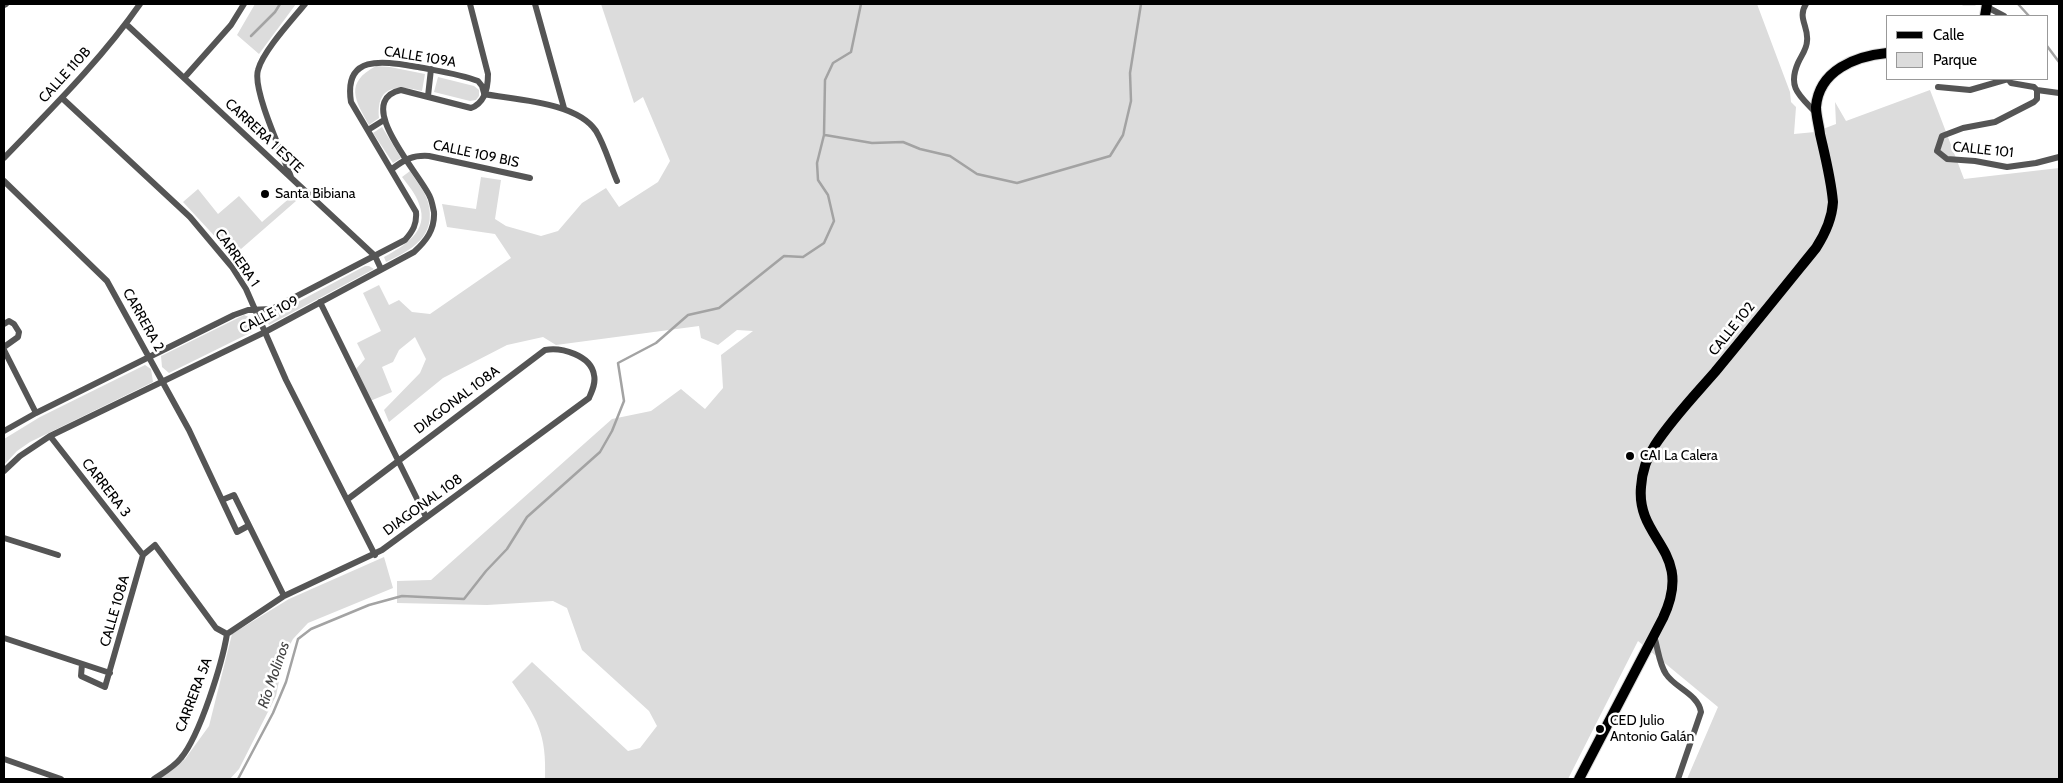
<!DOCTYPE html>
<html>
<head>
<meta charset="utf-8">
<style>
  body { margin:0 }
  #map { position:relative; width:2063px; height:783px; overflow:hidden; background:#fff; font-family:Cabin,sans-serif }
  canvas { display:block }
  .frame { position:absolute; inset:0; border:5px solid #000; pointer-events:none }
  .legend { position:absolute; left:1886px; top:15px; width:162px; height:65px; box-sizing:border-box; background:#fff; border:1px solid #999; margin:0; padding:6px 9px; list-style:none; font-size:15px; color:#000 }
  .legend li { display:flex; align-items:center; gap:10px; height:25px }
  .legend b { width:25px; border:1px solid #999 }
</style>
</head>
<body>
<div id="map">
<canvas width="2063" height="783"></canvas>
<div class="frame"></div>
<ul class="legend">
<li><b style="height:6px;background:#000"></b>Calle</li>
<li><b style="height:14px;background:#dcdcdc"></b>Parque</li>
</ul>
</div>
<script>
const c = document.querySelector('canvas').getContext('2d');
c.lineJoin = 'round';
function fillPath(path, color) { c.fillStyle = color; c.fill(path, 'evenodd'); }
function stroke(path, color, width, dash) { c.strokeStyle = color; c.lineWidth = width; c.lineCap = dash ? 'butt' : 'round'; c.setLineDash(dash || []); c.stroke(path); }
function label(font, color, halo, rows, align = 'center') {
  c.font = font + ' Cabin,sans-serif'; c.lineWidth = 5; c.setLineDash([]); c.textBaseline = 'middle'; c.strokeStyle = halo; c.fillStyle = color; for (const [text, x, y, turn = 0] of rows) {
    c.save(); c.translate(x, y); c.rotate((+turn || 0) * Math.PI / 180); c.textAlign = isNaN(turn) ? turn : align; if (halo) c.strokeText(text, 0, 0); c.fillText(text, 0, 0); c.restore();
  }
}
const green = new Path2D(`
  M 255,4 L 296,4 L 259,54 L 237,35 Z
  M 601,4 L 1757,4 L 1790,92 L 1791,102 L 1796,107 L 1794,134 L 1815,132 L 1836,124 L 1835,102 L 1846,121 L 1930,90 L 1964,179 L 2059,168 L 2059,779 L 1687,779 L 1718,707 L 1638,641 L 1568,779 L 545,779 C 547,734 537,718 512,682 L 532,662 L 628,751 L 640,748 L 657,726 L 649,711 L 582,650 L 567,608 L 553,601 L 487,605 L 397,603 L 397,581 L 431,580 L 612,419 L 651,411 L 681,389 L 705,409 L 723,388 L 721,355 L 753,331 L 737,330 L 718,345 L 701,338 L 699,326 L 556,345 L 543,337 L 507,345 L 443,378 L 389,422 L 384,410 L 420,373 L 426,359 L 415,337 L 399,350 L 393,362 L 382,367 L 392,392 L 370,401 L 356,369 L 365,359 L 357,343 L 381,331 L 363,293 L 379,285 L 389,305 L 399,300 L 412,312 L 430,314 L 511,258 L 495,234 L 447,227 L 442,204 L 476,209 L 481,177 L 501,180 L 495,219 L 506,226 L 541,236 L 558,231 L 582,203 L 606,188 L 619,207 L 658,182 L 670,161 L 643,97 L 634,103 Z
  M 376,66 L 390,67 L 425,74 L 422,91 C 397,85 376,85 379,118 L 369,125 C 355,100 344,83 376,66 Z
  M 438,77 L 474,86 L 479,90 L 479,96 L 476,100 L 470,101 L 434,92 Z
  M 382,127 L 401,158 L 393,163 L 373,133 Z
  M 410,171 C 416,181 425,191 428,202 C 437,236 412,250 386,262 L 384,257 C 404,246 430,231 419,204 C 416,194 408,185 402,177 Z
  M 198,189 L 218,214 L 239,196 L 262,222 L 292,196 L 296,201 L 233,256 L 183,202 Z
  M 365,266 L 369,266 L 374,269 L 269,325 L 266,319 Z
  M 244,315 C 253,318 255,323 252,332 L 169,373 L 162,367 L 161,356 Z
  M 145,365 L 151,369 L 153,382 L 30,442 L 17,451 L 4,465 L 4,439 L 40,417 Z
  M 384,557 L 393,588 L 308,623 L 293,639 L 284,656 L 276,696 L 239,769 L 230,779 L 159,779 L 185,759 L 209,726 L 232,634 L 289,599 Z`);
const stream = new Path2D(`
  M 1963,4 L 1975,4
  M 2018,4 L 2029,16
  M 251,36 L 275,12 L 280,4
  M 2047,46 L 2059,62
  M 825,135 L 872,143 L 903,142 L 920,149 L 950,156 L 977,174 L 1017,183 L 1110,156 L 1123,135 L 1131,101 L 1130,73 L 1141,4
  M 238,779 L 273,713 L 286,682 L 298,639 L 311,629 L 369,605 L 402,596 L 464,599 L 486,571 L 507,549 L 527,517 L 600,452 L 612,431 L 624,401 L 618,363 L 656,343 L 688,315 L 719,308 L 784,256 L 803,257 L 824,243 L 834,221 L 828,195 L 818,180 L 817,163 L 824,135 L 825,80 L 833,63 L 851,52 L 861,4`);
const street = new Path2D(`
  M 535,4 L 564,108
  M 1806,4 C 1797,18 1809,27 1807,41 C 1807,49 1801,56 1798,63 C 1787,88 1800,96 1816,113
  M 4,5 L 6,4
  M 1987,7 L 2004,16
  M 126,24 L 375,256 L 381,269
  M 184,78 L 231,25 L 244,4
  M 2008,79 L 2011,83 L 2034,87 L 2037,90 L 2059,93
  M 1938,87 L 1970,90 L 2008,79
  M 2037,90 L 2037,99 L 2034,102 L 1995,122 L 1963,128 L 1942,136 L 1937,151 L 1947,159 L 1975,161 L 2007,167 L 2036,163 L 2059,157
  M 484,94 C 517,100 577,102 596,131 C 605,146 610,165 617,181
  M 428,96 L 431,69
  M 62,98 L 190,217 L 232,267 L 246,289 L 286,380 L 375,555
  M 368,130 L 384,120
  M 4,158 C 51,109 101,60 140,4
  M 392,169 C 405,159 413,155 429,156 L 530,178
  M 291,177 C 283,155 252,90 258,70 C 263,51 292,20 305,4
  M 4,181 L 107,281 L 189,430 L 237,532 L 248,526
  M 320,302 L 426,517
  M 4,324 L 9,321 L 14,324 L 19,332 L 18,337 L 4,347
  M 4,350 L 36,413
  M 4,431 L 36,413 L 234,315 L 248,310 L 272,309 L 405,240 C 413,231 417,224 416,212 L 351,102 C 343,52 387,62 418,67 C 438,71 460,74 478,81 L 482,86 L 484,93
  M 50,436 L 143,555
  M 4,471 L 20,456 L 50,436 L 265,332 L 414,252 C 426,241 435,230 434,212 C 433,208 432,201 430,197 C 421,175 351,101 401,90 L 471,108 C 485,103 488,88 488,74 L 470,4
  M 222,500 L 234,495 L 284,596
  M 4,538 L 58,555
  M 227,634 L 284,596 L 382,550 L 589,398 C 592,391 596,383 594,375 C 591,355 561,347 545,350 L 348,499
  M 1654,636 C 1658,648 1659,664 1666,674 C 1675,688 1698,694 1701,712 L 1678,779
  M 4,638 L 110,673
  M 82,664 L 81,676 L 105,687 L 143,555 L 155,545 L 216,628 L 227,634
  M 4,759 L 61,779
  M 154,779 C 163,773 174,767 181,758 C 200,735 222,664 227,634`);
const primary = new Path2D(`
  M 1985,16 L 1987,4
  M 1579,779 L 1663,618 C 1695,550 1636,541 1641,487 C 1642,472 1647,457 1655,445 C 1672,419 1695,395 1715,372 C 1749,331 1782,290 1816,248 C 1825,234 1832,220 1833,202 C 1831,179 1825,156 1820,134 C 1819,125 1816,116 1816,107 C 1819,70 1856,56 1887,53`);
const markers = [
  [265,194,5,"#000"],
  [1630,456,5,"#000"],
  [1600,729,5,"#000"]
];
const streetNames = [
  ["CALLE 109A",420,57,9],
  ["CALLE 110B",65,75,-48],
  ["CARRERA 1 ESTE",264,136,43],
  ["CALLE 101",1983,150,6],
  ["CALLE 109 BIS",476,154,12],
  ["CARRERA 1",237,258,55],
  ["CALLE 109",269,315,-28],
  ["CARRERA 2",143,320,61],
  ["CALLE 102",1732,329,-51],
  ["DIAGONAL 108A",457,400,-37],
  ["CARRERA 3",106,488,52],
  ["DIAGONAL 108",423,505,-36],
  ["CALLE 108A",115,611,-74],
  ["CARRERA 5A",194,695,-69]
];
const poiNames = [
  ["Santa Bibiana",275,194],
  ["CAI La Calera",1640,456],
  ["CED Julio",1610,721],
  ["Antonio Galán",1610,737]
];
const waterNames = [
  ["Río Molinos",274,675,-71]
];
fillPath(green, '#dcdcdc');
stroke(stream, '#a3a3a3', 2.5);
stroke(primary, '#dbdbdb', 12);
stroke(street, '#555', 6);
stroke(primary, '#000', 10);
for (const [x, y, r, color] of markers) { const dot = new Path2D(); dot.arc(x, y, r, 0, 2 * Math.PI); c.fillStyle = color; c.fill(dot); stroke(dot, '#fff', 2); }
label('14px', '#000', '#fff', streetNames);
label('14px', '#000', '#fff', poiNames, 'left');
label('italic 15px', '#444', '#fff', waterNames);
</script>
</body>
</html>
